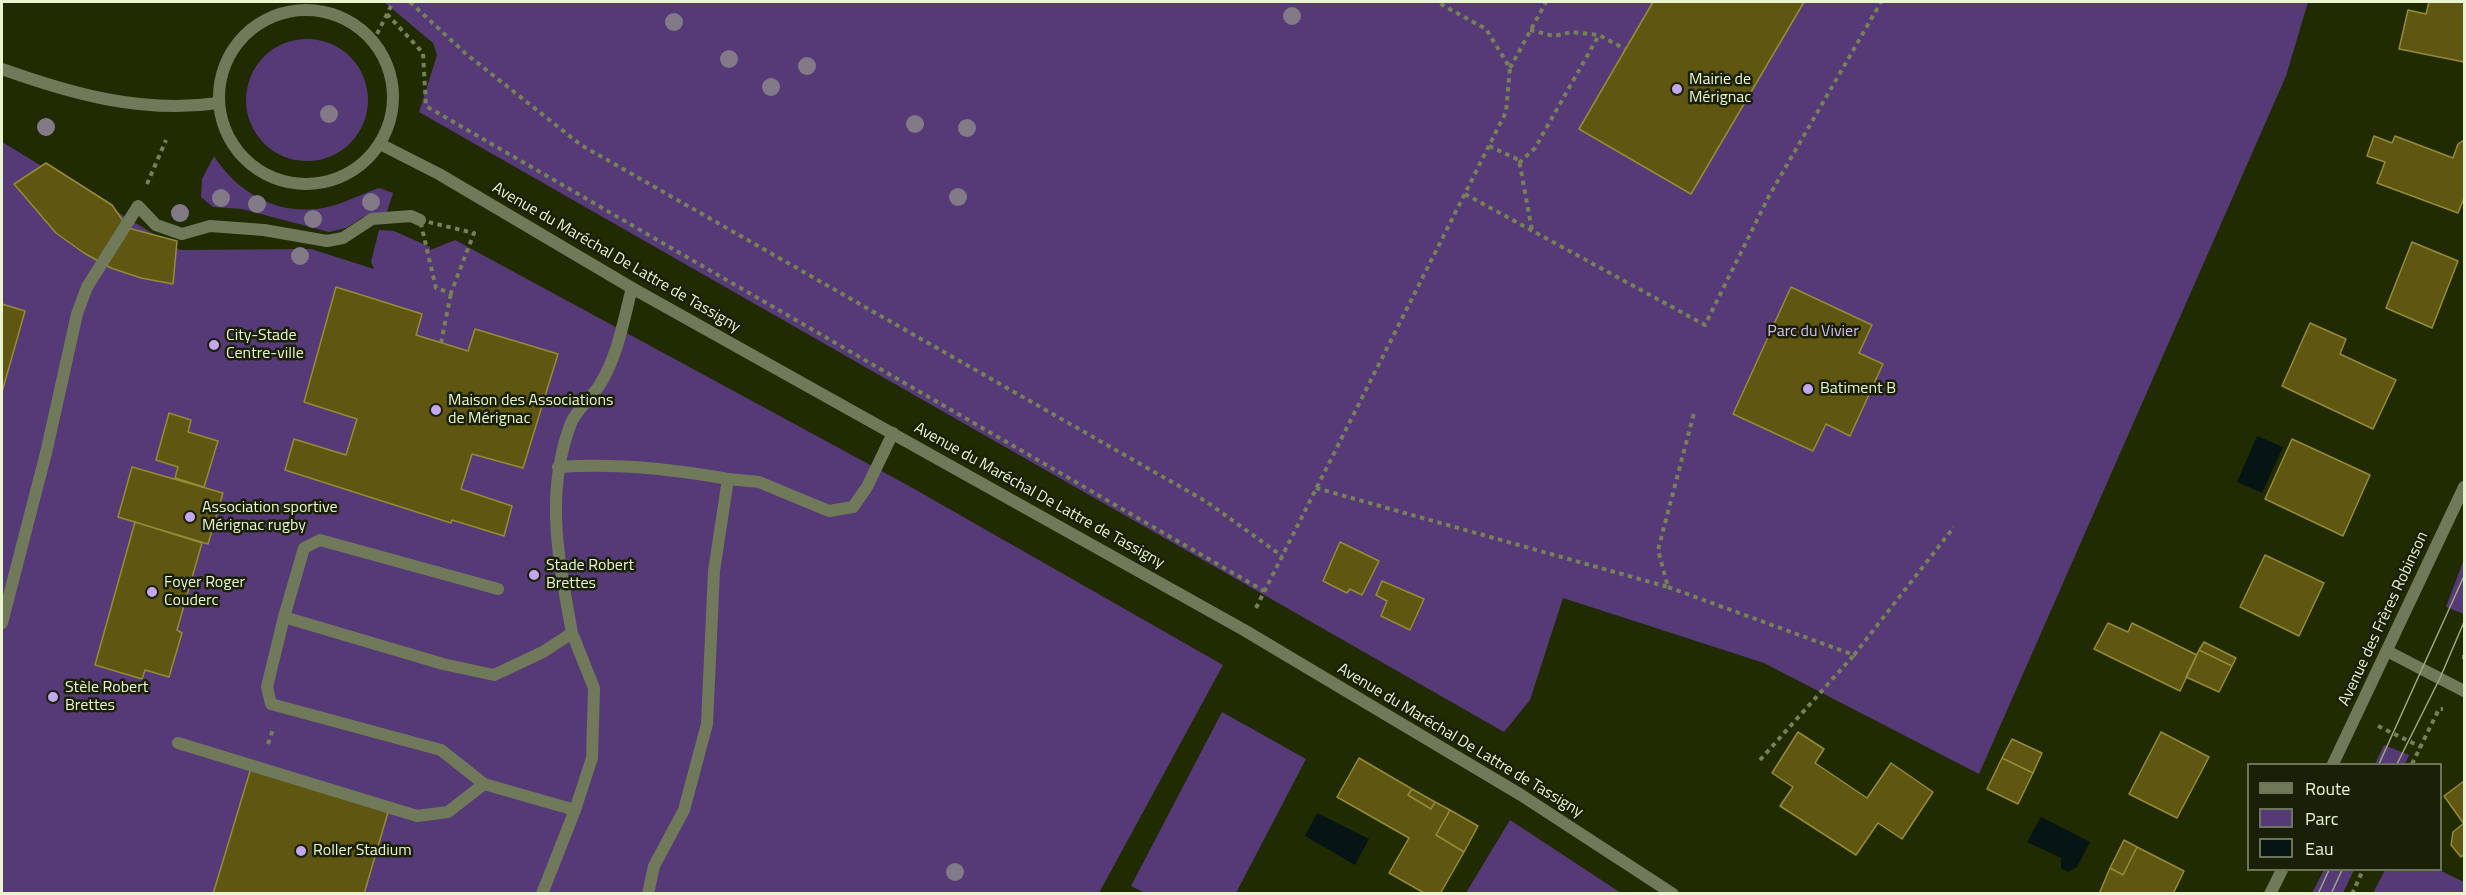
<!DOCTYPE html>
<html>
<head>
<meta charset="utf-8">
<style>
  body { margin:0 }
  #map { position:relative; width:2466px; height:895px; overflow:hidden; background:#212b01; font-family:"Titillium Web",sans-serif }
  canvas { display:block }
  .frame { position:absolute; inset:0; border:3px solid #e8f5ce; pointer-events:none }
  .legend { position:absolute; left:2247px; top:763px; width:195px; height:108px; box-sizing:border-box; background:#192007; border:2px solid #6c7557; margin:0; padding:8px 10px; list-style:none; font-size:18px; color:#e8f5ce }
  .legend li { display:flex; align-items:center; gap:12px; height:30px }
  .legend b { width:30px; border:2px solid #6c7557 }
</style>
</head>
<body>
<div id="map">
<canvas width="2466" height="895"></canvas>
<div class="frame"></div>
<ul class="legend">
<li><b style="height:8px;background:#707a5a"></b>Route</li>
<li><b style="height:16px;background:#553a77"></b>Parc</li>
<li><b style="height:16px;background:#061513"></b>Eau</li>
</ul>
</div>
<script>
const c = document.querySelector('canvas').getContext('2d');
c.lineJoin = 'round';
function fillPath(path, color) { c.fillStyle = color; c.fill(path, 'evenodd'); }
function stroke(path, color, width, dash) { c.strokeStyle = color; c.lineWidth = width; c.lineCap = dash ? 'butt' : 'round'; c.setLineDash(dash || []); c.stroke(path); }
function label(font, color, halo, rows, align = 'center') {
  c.font = font + ' "Titillium Web",sans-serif'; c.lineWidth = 5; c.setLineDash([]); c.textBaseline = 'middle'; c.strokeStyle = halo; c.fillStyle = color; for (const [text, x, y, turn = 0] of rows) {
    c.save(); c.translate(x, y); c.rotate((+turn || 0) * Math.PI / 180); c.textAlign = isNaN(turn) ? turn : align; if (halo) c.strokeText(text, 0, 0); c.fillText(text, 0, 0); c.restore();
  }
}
const green = new Path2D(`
  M 384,2 L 2308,2 L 2286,76 L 1979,774 L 1764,663 L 1563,598 L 1530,700 L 1504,732 L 419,112 L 437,55 L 433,43 Z
  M246 100a61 61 0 1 1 122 0a61 61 0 1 1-122 0Z
  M 2,142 L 180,250 L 311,249 L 374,269 L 371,262 L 379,230 L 394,231 L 430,247 L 430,250 L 455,240 L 909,486 L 1223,665 L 1099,893 L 2,893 Z
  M 214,156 C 238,193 277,216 323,208 C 341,205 361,194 379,188 L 393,193 L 387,212 L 363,217 L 346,228 L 329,232 L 242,209 L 213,207 L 201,197 L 202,179 Z
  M 2464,559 L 2464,614 L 2446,607 Z
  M 1222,712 L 1306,759 L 1236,893 L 1145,893 L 1131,886 Z
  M 2384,745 L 2409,755 L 2405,764 L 2375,764 Z
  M 1510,820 L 1621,893 L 1466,893 Z
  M 2324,870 L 2354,870 L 2343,893 L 2312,893 Z
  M 2385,870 L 2439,870 L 2464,882 L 2464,893 L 2373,893 Z`);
const water = new Path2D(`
  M 2257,436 L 2283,447 L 2262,493 L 2237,482 Z
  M 1317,813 L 1369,839 L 1355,865 L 1305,836 Z
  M 2041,817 L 2090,842 L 2077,867 L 2068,872 L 2061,868 L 2061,858 L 2027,842 Z`);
const building = new Path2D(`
  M 1653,2 L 1804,2 L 1691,194 L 1579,129 Z
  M 2429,2 L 2464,2 L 2464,62 L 2399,49 L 2408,10 L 2426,14 Z
  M 2374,136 L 2392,143 L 2395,136 L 2453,158 L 2458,144 L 2464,140 L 2464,198 L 2458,213 L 2377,183 L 2385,162 L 2367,156 Z
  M 46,163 L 112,205 L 128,228 L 177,241 L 173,284 L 141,278 L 111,268 L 84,253 L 56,233 L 14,184 Z
  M 2412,242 L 2458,261 L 2432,328 L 2386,308 Z
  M 336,287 L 422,314 L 416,335 L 468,351 L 475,329 L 558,354 L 523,468 L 472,454 L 461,489 L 512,506 L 504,536 L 452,520 L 451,523 L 285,470 L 294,439 L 346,455 L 357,419 L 304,402 Z
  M 1791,287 L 1872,325 L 1859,353 L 1883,364 L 1850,436 L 1826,424 L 1813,451 L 1733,414 Z
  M 2,304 L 25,311 L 2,392 Z
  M 2310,323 L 2346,339 L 2340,354 L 2396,380 L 2373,429 L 2282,386 Z
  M 169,413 L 191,420 L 188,432 L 218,441 L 204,487 L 175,478 L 178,467 L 156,460 Z
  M 2292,439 L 2370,475 L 2343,536 L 2265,499 Z
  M 132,467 L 223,493 L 208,544 L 118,517 Z
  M 135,522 L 202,543 L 177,630 L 182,633 L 169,677 L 145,670 L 142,679 L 95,665 Z
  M 1340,542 L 1379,561 L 1362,595 L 1350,589 L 1347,593 L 1323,581 Z
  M 2265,555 L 2324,583 L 2299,636 L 2240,607 Z
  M 1382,581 L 1424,599 L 1410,630 L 1381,616 L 1387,601 L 1376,595 Z
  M 2108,623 L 2128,632 L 2132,623 L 2197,655 L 2180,691 L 2094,649 Z
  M 2204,642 L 2236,658 L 2232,666 L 2199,650 Z
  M 2199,650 L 2232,666 L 2219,692 L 2186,677 Z
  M 1798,732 L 1824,749 L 1815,763 L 1867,798 L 1891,763 L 1933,792 L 1902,839 L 1878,823 L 1856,855 L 1780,806 L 1793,787 L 1772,773 Z
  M 2161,732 L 2209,757 L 2177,818 L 2129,794 Z
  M 2012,739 L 2042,753 L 2033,773 L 2002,758 Z
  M 1359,758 L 1412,789 L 1408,795 L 1431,809 L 1435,802 L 1450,810 L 1436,835 L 1464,852 L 1440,894 L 1426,894 L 1389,873 L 1409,838 L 1337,797 Z
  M 2002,758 L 2033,773 L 2018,804 L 1987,789 Z
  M 251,768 L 389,809 L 364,894 L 213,894 Z
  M 2464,781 L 2464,824 L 2444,796 Z
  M 1412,789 L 1435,802 L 1431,809 L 1408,795 Z
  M 1450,810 L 1478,826 L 1464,852 L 1436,835 Z
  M 2464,823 L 2464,854 L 2461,857 L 2451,845 L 2452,839 L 2453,832 Z
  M 2124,840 L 2137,847 L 2123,875 L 2110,868 Z
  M 2137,847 L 2184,871 L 2173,894 L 2099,894 L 2110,868 L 2123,875 Z`);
const path = new Path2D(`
  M 410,2 L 465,53 L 581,145 L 1207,502 L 1282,556
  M 387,14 L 423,53 L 426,106 L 1264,591
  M 1530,30 L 1554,36 L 1572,32 L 1599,35 L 1625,49
  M 373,42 L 393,2
  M 1510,68 L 1546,2
  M 1489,146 L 1519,160 L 1532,230
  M 1519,163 L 1535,148 L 1599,35
  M 147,184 L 166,140
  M 1465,194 L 1705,325 L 1769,196 L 1881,2
  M 420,220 L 474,233 L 451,293 L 436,288 Z
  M 441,343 L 451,293
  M 1316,488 L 1668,587 L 1658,550 L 1694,413
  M 1668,587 L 1854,655 L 1954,527
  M 1256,608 L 1506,112 L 1510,68 L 1486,29 L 1437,2
  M 2464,655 L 2464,659
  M 2378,726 L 2421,747
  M 268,744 L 273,729
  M 1760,760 L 1854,655
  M 2412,764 L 2439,709 L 2443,709
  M 2352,894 L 2363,870`);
const service = new Path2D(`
  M 558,467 C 615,463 673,469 728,479 L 714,571 L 707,724 L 684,810 L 654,866 L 648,894
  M 728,479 L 759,482 L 829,511 L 853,507 L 867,487 L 893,433
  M 284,617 L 304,548 L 320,540 L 498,589
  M 572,633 L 594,688 L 592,758 L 575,810
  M 178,743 L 417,816 L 448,812 L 484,784
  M 542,894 L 575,810 L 484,784 L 441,750 L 271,704 L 267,687 L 284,617 L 443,664 L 494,675 L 543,652 L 572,633 C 559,561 544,494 571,423 C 577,409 591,398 599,386 C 618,356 623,322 632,288`);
const pedestrian = new Path2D(`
  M 2,623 L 46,453 L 77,314 L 87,287 L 138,206 L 156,225 L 182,234 L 210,226 L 264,230 L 327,241 L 343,238 L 372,219 L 411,216 L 420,220`);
const minor = new Path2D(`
  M219 97a87 87 0 1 1 174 0a87 87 0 1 1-174 0Z
  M 2,69 C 72,94 143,114 218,103
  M 380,144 L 439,174 L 632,288 L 1244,630 L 1521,795 L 1673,894
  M 2387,651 L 2464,691`);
const tertiary = new Path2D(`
  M 2333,764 L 2464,487
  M 2270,894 L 2282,870`);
const tram = new Path2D(`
  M 2379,764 L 2464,576
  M 2397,764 L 2440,678 L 2464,622
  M 2318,894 L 2329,870
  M 2331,894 L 2342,870`);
const trees = [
  [1292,16],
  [674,22],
  [729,59],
  [807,66],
  [771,87],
  [329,114],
  [915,124],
  [46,127],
  [967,128],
  [958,197],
  [221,198],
  [371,202],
  [257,204],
  [180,213],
  [313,219],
  [300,256],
  [955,872]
];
const markers = [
  [1677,89,6,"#c5a7f1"],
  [214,345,6,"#c5a7f1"],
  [1808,389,6,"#c5a7f1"],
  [436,410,6,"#c5a7f1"],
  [190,517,6,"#c5a7f1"],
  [534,575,6,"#c5a7f1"],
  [152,592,6,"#c5a7f1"],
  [53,697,6,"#c5a7f1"],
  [301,851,6,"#c5a7f1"]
];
const poiNames = [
  ["Mairie de",1689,80],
  ["Mérignac",1689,98],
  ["City-Stade",226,336],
  ["Centre-ville",226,354],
  ["Batiment B",1820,389],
  ["Maison des Associations",448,401],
  ["de Mérignac",448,419],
  ["Association sportive",202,508],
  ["Mérignac rugby",202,526],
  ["Stade Robert",546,566],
  ["Brettes",546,584],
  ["Foyer Roger",164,583],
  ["Couderc",164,601],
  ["Stèle Robert",65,688],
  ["Brettes",65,706],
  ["Roller Stadium",313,851]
];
const streetNames = [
  ["Avenue du Maréchal De Lattre de Tassigny",616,258,30],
  ["Avenue du Maréchal De Lattre de Tassigny",1039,496,29],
  ["Avenue des Frères Robinson",2384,619,-65],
  ["Avenue du Maréchal De Lattre de Tassigny",1460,741,31]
];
const parkNames = [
  ["Parc du Vivier",1813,332]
];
fillPath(green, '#553a77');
fillPath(water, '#061513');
fillPath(building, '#5f5711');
stroke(building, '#968b36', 1.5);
stroke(path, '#768158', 4, [4.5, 4.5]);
stroke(service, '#707a5a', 12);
stroke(pedestrian, '#707a5a', 12);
stroke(minor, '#707a5a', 12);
stroke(tertiary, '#707a5a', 12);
stroke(tram, '#9ca880', 1.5);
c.fillStyle = '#827a87';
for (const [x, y] of trees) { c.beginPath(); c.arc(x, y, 9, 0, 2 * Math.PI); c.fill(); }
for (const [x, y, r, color] of markers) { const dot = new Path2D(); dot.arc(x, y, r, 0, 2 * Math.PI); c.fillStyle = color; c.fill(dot); stroke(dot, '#192007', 2); }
label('16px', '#e8f5ce', '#192007', poiNames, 'left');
label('16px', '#e8f5ce', '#192007', streetNames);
label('16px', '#d2bbf5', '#192007', parkNames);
</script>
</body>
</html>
